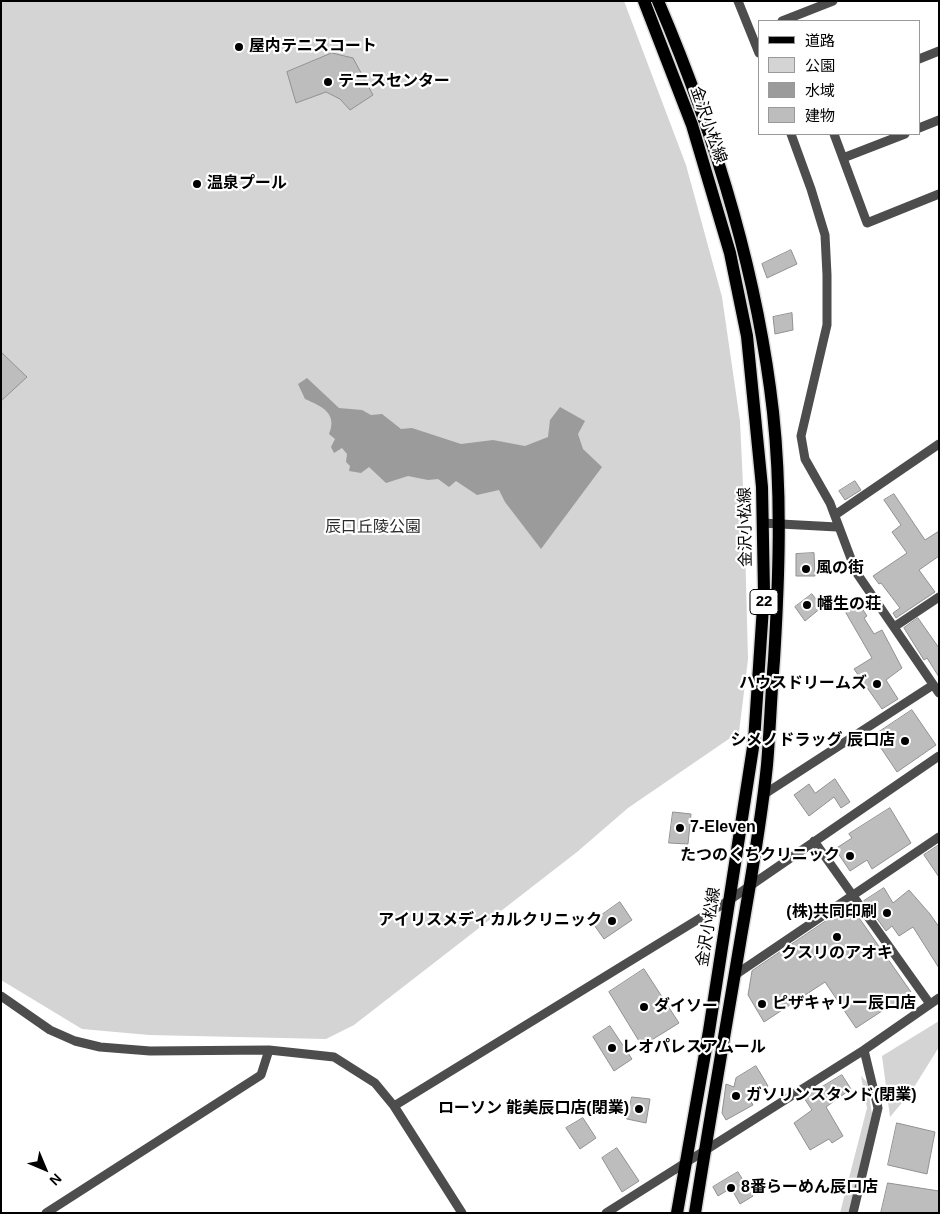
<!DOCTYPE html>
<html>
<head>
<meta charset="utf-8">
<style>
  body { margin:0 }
  #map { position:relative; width:940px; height:1214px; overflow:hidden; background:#fff; font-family:Helvetica,"Noto Sans JP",sans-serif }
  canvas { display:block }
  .frame { position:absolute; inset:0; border:2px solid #000; pointer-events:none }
  .legend { position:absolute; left:758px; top:20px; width:162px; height:115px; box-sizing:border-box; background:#fff; border:1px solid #999; margin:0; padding:6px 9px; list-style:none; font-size:15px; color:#000 }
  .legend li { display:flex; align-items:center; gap:10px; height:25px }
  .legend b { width:25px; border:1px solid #999 }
  .north { position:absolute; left:20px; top:1144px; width:50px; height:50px; -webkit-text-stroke:4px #fff; paint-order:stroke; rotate:135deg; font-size:14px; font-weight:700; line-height:20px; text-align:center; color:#000 }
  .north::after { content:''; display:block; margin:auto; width:18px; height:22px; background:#000; clip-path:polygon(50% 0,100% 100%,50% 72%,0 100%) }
</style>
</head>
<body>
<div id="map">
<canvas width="940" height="1214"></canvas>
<div class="frame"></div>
<ul class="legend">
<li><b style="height:6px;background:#000"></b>道路</li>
<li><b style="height:14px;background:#d4d4d4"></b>公園</li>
<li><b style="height:14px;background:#9b9b9b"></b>水域</li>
<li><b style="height:14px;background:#bdbdbd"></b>建物</li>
</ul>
<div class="north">N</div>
</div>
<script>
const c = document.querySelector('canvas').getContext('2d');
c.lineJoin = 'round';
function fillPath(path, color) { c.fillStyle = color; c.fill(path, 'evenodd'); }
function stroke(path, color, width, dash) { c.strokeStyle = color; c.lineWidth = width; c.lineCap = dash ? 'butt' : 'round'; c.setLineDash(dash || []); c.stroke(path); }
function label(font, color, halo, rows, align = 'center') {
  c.font = font + ' Helvetica,"Noto Sans JP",sans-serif'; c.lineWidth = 4.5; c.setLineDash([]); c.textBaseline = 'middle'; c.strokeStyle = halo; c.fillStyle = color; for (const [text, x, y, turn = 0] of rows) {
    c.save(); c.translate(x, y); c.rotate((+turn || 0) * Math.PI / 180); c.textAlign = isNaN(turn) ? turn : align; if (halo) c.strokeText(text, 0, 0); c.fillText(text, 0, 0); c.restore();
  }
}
const green = new Path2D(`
  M 1,1 L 624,1 L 686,165 L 722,297 L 740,421 L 744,507 L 748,659 L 739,732 L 628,808 L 577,852 L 354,1025 L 326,1039 L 149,1035 L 82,1029 L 1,980 Z
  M 939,1021 L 939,1047 L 911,1092 L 890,1117 L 882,1056 Z
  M 861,1076 L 867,1082 L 872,1114 L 849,1213 L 840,1213 L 867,1108 Z`);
const water = new Path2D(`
  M 307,378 L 339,408 L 362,410 L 371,415 L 382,414 L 401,429 L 412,428 L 461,444 L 493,440 L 525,446 L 548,437 L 550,420 L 560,407 L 585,421 L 578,434 L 583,449 L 602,467 L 541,549 L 505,502 L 499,490 L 477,495 L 456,481 L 449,487 L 438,479 L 428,480 L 408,476 L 386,483 L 369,467 L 361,473 L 349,471 L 350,466 L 346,462 L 347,454 L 342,448 L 334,453 L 331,447 L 335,439 L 329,434 C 338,413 321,406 305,399 L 298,384 Z`);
const building = new Path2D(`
  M 332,53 L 353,58 L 373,95 L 350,110 L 340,99 L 326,92 L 296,103 L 287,72 Z
  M 791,250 L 797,264 L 767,278 L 762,264 Z
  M 792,313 L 793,330 L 775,334 L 773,317 Z
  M 1,352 L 27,377 L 1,401 Z
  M 855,481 L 861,490 L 845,500 L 839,491 Z
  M 894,494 L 925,540 L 939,531 L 939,556 L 919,570 L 935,592 L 896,618 L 893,613 L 900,608 L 881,583 L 879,584 L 873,576 L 907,553 L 892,532 L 901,525 L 884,500 Z
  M 814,553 L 815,576 L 796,576 L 796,554 Z
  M 812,594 L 822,607 L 805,621 L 795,607 Z
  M 860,605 L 867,616 L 864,618 L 874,634 L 882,630 L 902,668 L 886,680 L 898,699 L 882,709 L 854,669 L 872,658 L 846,613 Z
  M 918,618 L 939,648 L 939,677 L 927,658 L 924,660 L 904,628 Z
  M 912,710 L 936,745 L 897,772 L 873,736 Z
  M 835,779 L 850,802 L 841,808 L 834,797 L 809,816 L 794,795 L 809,784 L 815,793 Z
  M 890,808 L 911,843 L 872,869 L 867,860 L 850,871 L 835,849 L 852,838 L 849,834 Z
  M 673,812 L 691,814 L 688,844 L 669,843 Z
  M 939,845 L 939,877 L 924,855 Z
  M 884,888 L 893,903 L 909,890 L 930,914 L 939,927 L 939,968 L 913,927 L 899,936 L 892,926 L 886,931 L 864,901 Z
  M 620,902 L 632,920 L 604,939 L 592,922 Z
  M 850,905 L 911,992 L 856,1028 L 825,982 L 764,1022 L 748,995 L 752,971 Z
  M 644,969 L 679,1023 L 642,1046 L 609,992 Z
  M 610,1026 L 632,1059 L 614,1071 L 593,1037 Z
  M 756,1066 L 768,1086 L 749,1098 L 753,1105 L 726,1120 L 722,1113 L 726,1084 L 734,1087 L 736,1078 Z
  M 842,1075 L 851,1089 L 826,1107 L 843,1136 L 832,1143 L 829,1139 L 810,1150 L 794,1123 L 812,1110 L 804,1098 Z
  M 632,1097 L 650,1099 L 646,1123 L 627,1119 Z
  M 583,1118 L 596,1138 L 580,1149 L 566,1128 Z
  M 897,1123 L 935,1132 L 927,1174 L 888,1165 Z
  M 617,1148 L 639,1181 L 622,1192 L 602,1158 Z
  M 738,1172 L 753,1196 L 740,1204 L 731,1188 L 718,1196 L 713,1187 Z
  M 888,1183 L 939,1191 L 939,1213 L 881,1213 Z`);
const minor = new Path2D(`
  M 738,1 L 759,53
  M 782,21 L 833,1
  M 919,59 L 939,51
  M 919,128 L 939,120
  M 791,134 L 811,189 L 825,235 L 827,275 L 827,325 L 801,436 L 805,459 L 830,503 L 856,572 L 939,693
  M 834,134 L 867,223 L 939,194
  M 843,158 L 905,134
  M 835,515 L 939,444
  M 762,523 L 837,527
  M 894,627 L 939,597
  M 763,795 L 933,685
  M 814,841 L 930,1004
  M 735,975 L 939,837
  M 1,996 L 50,1030 L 75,1041 L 100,1047 L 150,1051 L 269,1050 L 334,1057 L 375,1083 L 394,1106 L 462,1213
  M 394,1106 L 728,901 L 939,756
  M 46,1213 L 261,1075 L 269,1050
  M 606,1213 L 864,1050 L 939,998
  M 853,1213 L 878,1108 L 864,1050`);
const major = new Path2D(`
  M 644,1 L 692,125 L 730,253 L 747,336 L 762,487 L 764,592 L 754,741 L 709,1031 L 677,1213
  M 658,1 C 714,132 757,271 773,412 C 782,495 779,577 774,660 C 771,695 770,730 767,765 C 761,825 750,884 740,943 C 725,1033 709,1123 695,1213`);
const markers = [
  [239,47,5,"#000"],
  [328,82,5,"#000"],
  [197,184,5,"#000"],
  [806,569,5,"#000"],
  [807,605,5,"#000"],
  [877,684,5,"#000"],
  [905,741,5,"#000"],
  [680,828,5,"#000"],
  [850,856,5,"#000"],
  [887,913,5,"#000"],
  [612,921,5,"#000"],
  [837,937,5,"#000"],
  [762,1004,5,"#000"],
  [644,1007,5,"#000"],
  [612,1048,5,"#000"],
  [736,1096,5,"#000"],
  [639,1109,5,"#000"],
  [731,1188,5,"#000"]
];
const shields = [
  [764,602,28]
];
const shieldNames = [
  ["22",764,602]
];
const poiNames = [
  ["屋内テニスコート",249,47],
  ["テニスセンター",338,82],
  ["温泉プール",207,184],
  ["風の街",816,569],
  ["幡生の荘",817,605],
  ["ハウスドリームズ",867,684,"right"],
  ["シメノドラッグ 辰口店",895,741,"right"],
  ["7-Eleven",690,828],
  ["たつのくちクリニック",840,856,"right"],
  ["(株)共同印刷",877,913,"right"],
  ["アイリスメディカルクリニック",602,921,"right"],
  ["クスリのアオキ",837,954,"center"],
  ["ピザキャリー辰口店",772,1004],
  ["ダイソー",654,1007],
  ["レオパレスアムール",622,1048],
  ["ガソリンスタンド(閉業)",746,1096],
  ["ローソン 能美辰口店(閉業)",629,1109,"right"],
  ["8番らーめん辰口店",741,1188]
];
const streetNames = [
  ["金沢小松線",708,125,71],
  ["金沢小松線",746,527,-91],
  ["金沢小松線",709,927,-81]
];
const parkNames = [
  ["辰口丘陵公園",373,528]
];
fillPath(green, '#d4d4d4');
fillPath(water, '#9b9b9b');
fillPath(building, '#bdbdbd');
stroke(building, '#919191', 1);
stroke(major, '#dbdbdb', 15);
stroke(minor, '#4d4d4d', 9);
stroke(major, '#000', 12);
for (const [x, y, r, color] of markers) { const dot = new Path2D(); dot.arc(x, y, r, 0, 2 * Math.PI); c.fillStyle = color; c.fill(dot); stroke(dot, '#fff', 2); }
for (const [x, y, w] of shields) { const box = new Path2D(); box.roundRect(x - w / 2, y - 12.5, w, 25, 4); c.fillStyle = '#fff'; c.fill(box); stroke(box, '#000', 1); }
label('bold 15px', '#000', null, shieldNames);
label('bold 16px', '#000', '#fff', poiNames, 'left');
label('16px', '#000', '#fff', streetNames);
label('16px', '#2b2b2b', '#fff', parkNames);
</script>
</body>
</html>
